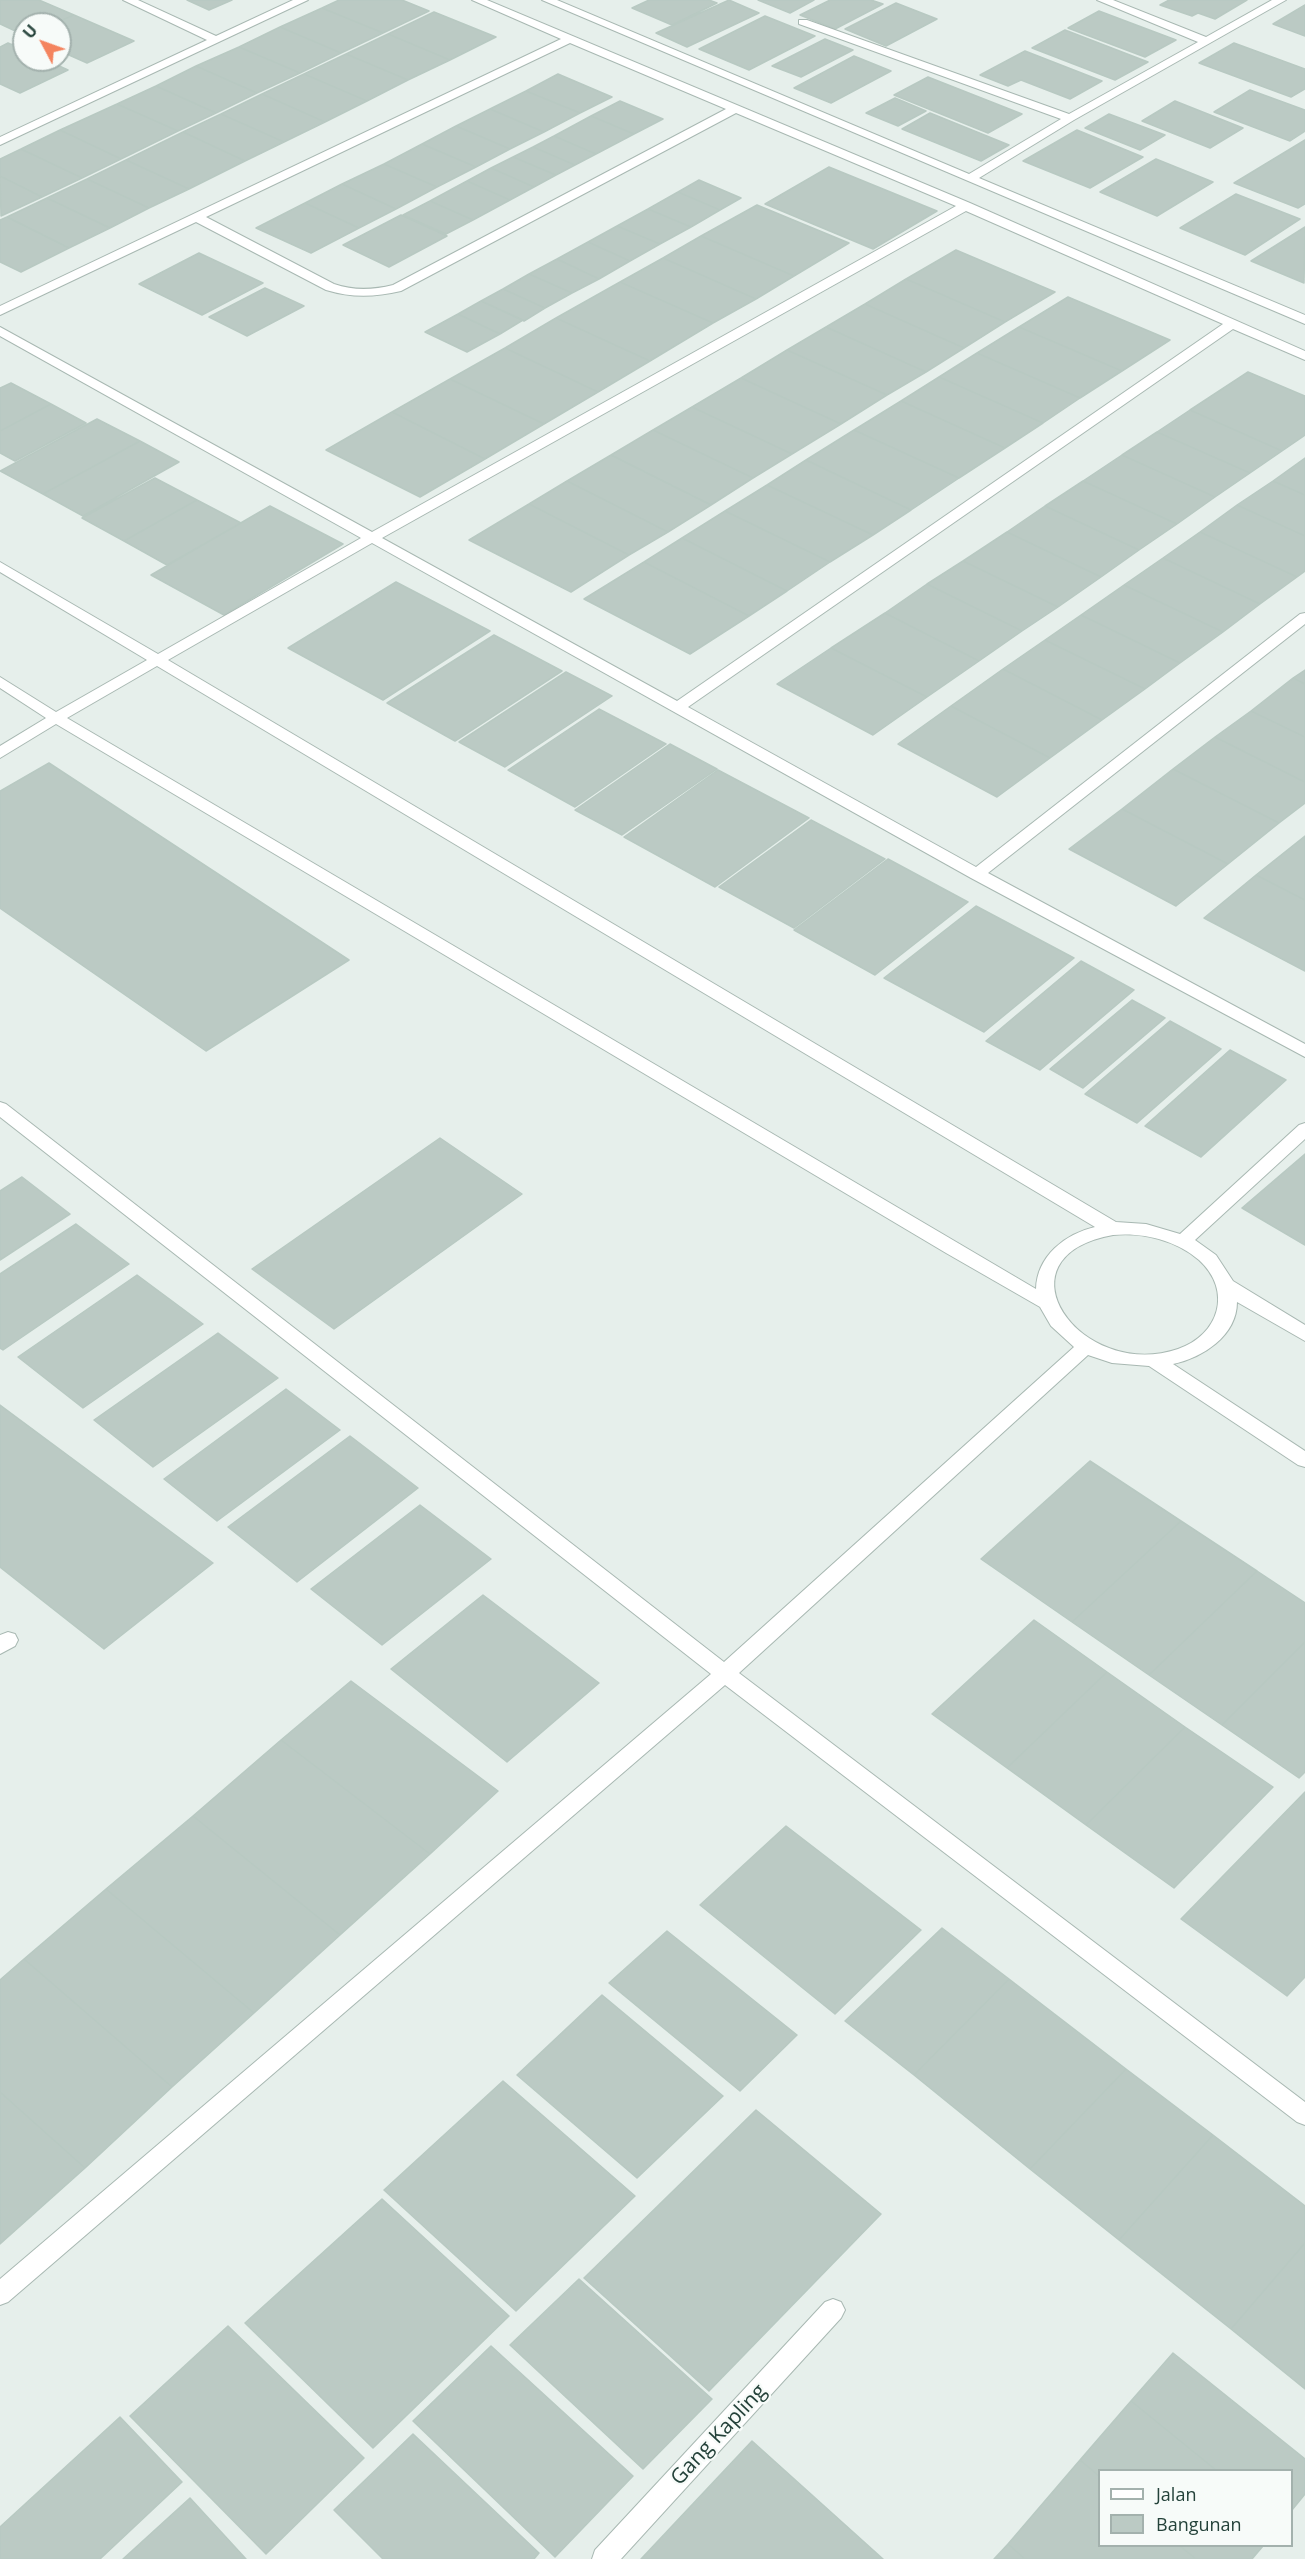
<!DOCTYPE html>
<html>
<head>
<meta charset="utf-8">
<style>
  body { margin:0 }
  #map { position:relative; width:1305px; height:2559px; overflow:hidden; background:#e6efeb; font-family:"Open Sans",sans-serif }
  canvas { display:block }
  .legend { position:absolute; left:1098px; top:2469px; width:195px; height:78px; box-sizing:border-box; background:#f7fbf9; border:2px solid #a3b1ad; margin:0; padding:8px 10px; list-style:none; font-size:18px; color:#24423a }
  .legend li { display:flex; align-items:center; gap:12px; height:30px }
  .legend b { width:30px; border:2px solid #a3b1ad }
  .north { position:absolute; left:12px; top:12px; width:60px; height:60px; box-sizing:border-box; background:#f7fbf9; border:2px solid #a3b1ad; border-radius:50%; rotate:311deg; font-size:16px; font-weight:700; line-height:24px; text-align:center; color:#24423a }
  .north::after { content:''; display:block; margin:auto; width:21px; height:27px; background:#f4845f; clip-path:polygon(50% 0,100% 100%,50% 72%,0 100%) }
</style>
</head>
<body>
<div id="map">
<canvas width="1305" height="2559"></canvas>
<ul class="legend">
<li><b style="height:8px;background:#fff"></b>Jalan</li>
<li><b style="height:16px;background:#bbcac4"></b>Bangunan</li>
</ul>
<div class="north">U</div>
</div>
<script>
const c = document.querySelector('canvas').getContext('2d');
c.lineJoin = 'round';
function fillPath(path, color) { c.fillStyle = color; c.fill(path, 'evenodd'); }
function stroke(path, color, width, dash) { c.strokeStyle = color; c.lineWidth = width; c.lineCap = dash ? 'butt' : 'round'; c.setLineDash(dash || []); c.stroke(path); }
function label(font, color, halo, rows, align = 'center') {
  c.font = font + ' "Open Sans",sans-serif'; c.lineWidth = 4.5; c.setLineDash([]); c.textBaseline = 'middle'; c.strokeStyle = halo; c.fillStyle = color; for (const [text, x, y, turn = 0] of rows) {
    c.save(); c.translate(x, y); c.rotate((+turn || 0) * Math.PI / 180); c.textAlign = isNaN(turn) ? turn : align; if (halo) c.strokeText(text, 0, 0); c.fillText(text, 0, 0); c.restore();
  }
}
const building = new Path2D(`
  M 0,0 L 39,0 L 74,15 L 53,24 L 24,24 L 24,35 L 0,24 Z
  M 187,0 L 232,0 L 209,10 Z
  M 339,0 L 402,0 L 429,11 L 383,33 L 322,8 Z
  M 649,0 L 709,0 L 717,3 L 672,25 L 632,8 Z
  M 729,0 L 759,13 L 687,47 L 656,33 Z
  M 758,0 L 814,0 L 790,13 Z
  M 830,0 L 871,0 L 883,4 L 835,29 L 800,15 Z
  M 1169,0 L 1247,0 L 1215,19 L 1198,13 L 1192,16 L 1160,5 Z
  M 896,3 L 937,19 L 886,46 L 845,29 Z
  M 1305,5 L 1305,36 L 1273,24 Z
  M 322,8 L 383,33 L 341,53 L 280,27 Z
  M 1099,11 L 1176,40 L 1145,57 L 1068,28 Z
  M 434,12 L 496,37 L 450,60 L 388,34 Z
  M 74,15 L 134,41 L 87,63 L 60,51 L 60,24 L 53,24 Z
  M 765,16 L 815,36 L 749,70 L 699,49 Z
  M 280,27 L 341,53 L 300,73 L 239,47 Z
  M 1065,30 L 1148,62 L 1115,80 L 1032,48 Z
  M 388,34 L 450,60 L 408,80 L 346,54 Z
  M 825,39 L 853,50 L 801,77 L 772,66 Z
  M 8,43 L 24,50 L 24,60 L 46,60 L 68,70 L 20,93 L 0,84 L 0,47 Z
  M 1234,43 L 1305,69 L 1305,89 L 1291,97 L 1199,63 Z
  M 239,47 L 300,73 L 257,93 L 196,66 Z
  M 1025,51 L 1102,81 L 1070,99 L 1021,80 L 1008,86 L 980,75 Z
  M 346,54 L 408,80 L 367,101 L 304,74 Z
  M 854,56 L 891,71 L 831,103 L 794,88 Z
  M 196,66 L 257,93 L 216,113 L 156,86 Z
  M 304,74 L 367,101 L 325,122 L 262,94 Z
  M 558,74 L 612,97 L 580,113 L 526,91 Z
  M 928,77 L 1022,114 L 988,133 L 894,95 Z
  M 156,86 L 216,113 L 178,131 L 117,104 Z
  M 1250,90 L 1305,110 L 1305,131 L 1290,141 L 1214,112 Z
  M 526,91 L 580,113 L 544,132 L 490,109 Z
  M 262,94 L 325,122 L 284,142 L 221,114 Z
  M 895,98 L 926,111 L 898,126 L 866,113 Z
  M 620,101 L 663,119 L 634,134 L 591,116 Z
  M 1175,101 L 1243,128 L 1210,148 L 1142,121 Z
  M 117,104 L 178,131 L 121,159 L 60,130 Z
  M 490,109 L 544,132 L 510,149 L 456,126 Z
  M 930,113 L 1009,145 L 981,161 L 902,129 Z
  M 221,114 L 284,142 L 245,161 L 183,132 Z
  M 1109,114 L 1165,135 L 1140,150 L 1085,128 Z
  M 591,116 L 634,134 L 596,154 L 554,136 Z
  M 456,126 L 510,149 L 476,167 L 422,144 Z
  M 60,130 L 121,159 L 82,178 L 21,149 Z
  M 1077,130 L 1143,157 L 1090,188 L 1023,161 Z
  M 183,132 L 245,161 L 189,189 L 126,160 Z
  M 554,136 L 596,154 L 575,165 L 533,147 Z
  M 1305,140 L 1305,204 L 1298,208 L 1234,183 Z
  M 422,144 L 476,167 L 437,187 L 384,164 Z
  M 533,147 L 575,165 L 556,175 L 513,157 Z
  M 21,149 L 82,178 L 42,197 L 0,176 L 0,159 Z
  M 513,157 L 556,175 L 534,187 L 491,168 Z
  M 1156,159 L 1213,182 L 1157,216 L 1100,192 Z
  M 126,160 L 189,189 L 149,208 L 87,179 Z
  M 384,164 L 437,187 L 396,209 L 342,184 Z
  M 829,167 L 937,211 L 873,249 L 765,204 Z
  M 491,168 L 534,187 L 510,200 L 467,181 Z
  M 0,176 L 42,197 L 1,216 Z
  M 87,179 L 149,208 L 110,228 L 47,198 Z
  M 699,180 L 741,198 L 720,210 L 678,192 Z
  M 467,181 L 510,200 L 473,220 L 430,201 Z
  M 342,184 L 396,209 L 359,228 L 305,203 Z
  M 678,192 L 720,210 L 691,227 L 648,209 Z
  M 1236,194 L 1300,219 L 1245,255 L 1180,228 Z
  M 47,198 L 110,228 L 69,248 L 7,217 Z
  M 430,201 L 473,220 L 446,234 L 403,215 Z
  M 305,203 L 359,228 L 311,253 L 256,228 Z
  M 757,205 L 849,243 L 794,276 L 701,236 Z
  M 648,209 L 691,227 L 660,244 L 617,226 Z
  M 401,215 L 447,236 L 389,267 L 343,245 Z
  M 7,217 L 69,248 L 21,272 L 0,262 L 0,220 Z
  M 617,226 L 660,244 L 630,261 L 588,242 Z
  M 1305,227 L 1304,283 L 1251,261 Z
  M 701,236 L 794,276 L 756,299 L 663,258 Z
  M 588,242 L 630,261 L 599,279 L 557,259 Z
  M 956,250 L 1055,292 L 1005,322 L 906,279 Z
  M 199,253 L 263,283 L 202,315 L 139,284 Z
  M 663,258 L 756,299 L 713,323 L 620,282 Z
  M 557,259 L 599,279 L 572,293 L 529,274 Z
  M 529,274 L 572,293 L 545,308 L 503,289 Z
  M 906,279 L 1005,322 L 964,348 L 865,304 Z
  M 620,282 L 713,323 L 650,361 L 556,318 Z
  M 265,288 L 304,306 L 247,336 L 209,317 Z
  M 503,289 L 545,308 L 524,321 L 481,301 Z
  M 1068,297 L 1170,340 L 1122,371 L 1019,327 Z
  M 481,301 L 523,320 L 500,334 L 458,314 Z
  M 865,304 L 964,348 L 926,372 L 826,327 Z
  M 458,314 L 500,334 L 467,352 L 425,332 Z
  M 556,318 L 650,361 L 598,392 L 505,348 Z
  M 826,327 L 926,372 L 887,395 L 787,350 Z
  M 1019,327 L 1122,371 L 1080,398 L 977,353 Z
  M 505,348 L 598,392 L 544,424 L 450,379 Z
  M 787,350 L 887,395 L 841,424 L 741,378 Z
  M 977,353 L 1080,398 L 1043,423 L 939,377 Z
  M 1248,372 L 1305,396 L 1305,435 L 1282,451 L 1190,410 Z
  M 939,377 L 1043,423 L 1005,448 L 901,401 Z
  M 741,378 L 841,424 L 792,454 L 692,407 Z
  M 450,379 L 544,424 L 485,459 L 392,412 Z
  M 11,383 L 51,404 L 0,431 L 0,388 Z
  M 901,401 L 1005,448 L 959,478 L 854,430 Z
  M 51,404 L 86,423 L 15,461 L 0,453 L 0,431 Z
  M 692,407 L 792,454 L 753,478 L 653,430 Z
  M 1190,410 L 1282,451 L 1250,473 L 1157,432 Z
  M 392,412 L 485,459 L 420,497 L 326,450 Z
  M 97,419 L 140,441 L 43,494 L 0,471 Z
  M 653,430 L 753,478 L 711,505 L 611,455 Z
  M 854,430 L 959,478 L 911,510 L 806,460 Z
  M 1157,432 L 1250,473 L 1215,497 L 1122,455 Z
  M 140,441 L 179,462 L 83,516 L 43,494 Z
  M 611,455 L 711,505 L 668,532 L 567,481 Z
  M 1122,455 L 1215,497 L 1177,524 L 1083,481 Z
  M 1305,458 L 1305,495 L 1273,481 Z
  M 806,460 L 911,510 L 873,535 L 767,485 Z
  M 155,478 L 197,500 L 124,541 L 82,518 Z
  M 567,481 L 668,532 L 629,555 L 529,504 Z
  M 1083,481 L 1177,524 L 1139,550 L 1045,506 Z
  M 1273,481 L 1305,495 L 1305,536 L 1237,505 Z
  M 767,485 L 873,535 L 830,562 L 725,511 Z
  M 197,500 L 241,523 L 167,565 L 124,541 Z
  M 529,504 L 629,555 L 571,592 L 469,540 Z
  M 1237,505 L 1305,536 L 1305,571 L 1297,577 L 1200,532 Z
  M 270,506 L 343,544 L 224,615 L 151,575 Z
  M 1045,506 L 1139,550 L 1101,577 L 1007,532 Z
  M 725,511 L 830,562 L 787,591 L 682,538 Z
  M 1007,532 L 1101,577 L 1058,607 L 963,561 Z
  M 1200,532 L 1297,577 L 1260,604 L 1163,558 Z
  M 682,538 L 787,591 L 749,616 L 644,562 Z
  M 1163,558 L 1260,604 L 1223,632 L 1124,585 Z
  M 963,561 L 1058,607 L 1022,631 L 927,584 Z
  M 644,562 L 749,616 L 690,654 L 584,599 Z
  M 396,582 L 490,631 L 383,700 L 288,648 Z
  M 927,584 L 1022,631 L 979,661 L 885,613 Z
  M 1124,585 L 1223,632 L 1180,663 L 1081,615 Z
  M 885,613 L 979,661 L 927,697 L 831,648 Z
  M 1081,615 L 1180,663 L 1145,689 L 1045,640 Z
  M 494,635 L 562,671 L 455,741 L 387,703 Z
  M 1045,640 L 1145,689 L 1102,720 L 1003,669 Z
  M 831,648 L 927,697 L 873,735 L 777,684 Z
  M 1003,669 L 1102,720 L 1050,758 L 951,706 Z
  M 1305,670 L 1305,684 L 1293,678 Z
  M 566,672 L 612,696 L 505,767 L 459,742 Z
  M 1293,678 L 1305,684 L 1305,737 L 1251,711 Z
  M 951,706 L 1050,758 L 997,797 L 898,744 Z
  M 599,709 L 666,744 L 575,807 L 508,770 Z
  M 1251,711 L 1305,737 L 1305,782 L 1215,737 Z
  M 1215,737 L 1305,782 L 1305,803 L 1279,823 L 1173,769 Z
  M 670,744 L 717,769 L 622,835 L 575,810 Z
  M 49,763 L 349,960 L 206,1051 L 0,908 L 0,791 Z
  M 1173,769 L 1279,823 L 1228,864 L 1122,809 Z
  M 718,770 L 809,818 L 715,887 L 624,837 Z
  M 1122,809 L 1228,864 L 1176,906 L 1069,849 Z
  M 811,820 L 885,859 L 794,928 L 719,887 Z
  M 1305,836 L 1305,900 L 1256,875 Z
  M 888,859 L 968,902 L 875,975 L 794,930 Z
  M 1256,875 L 1305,900 L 1305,971 L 1204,918 Z
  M 976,906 L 1074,958 L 984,1032 L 884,978 Z
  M 1081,961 L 1134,990 L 1040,1070 L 986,1041 Z
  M 1132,1000 L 1165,1018 L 1083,1088 L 1050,1069 Z
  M 1170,1021 L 1221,1049 L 1137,1123 L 1085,1094 Z
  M 1230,1050 L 1286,1080 L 1201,1157 L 1145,1126 Z
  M 440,1138 L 522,1194 L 334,1329 L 252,1269 Z
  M 1305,1154 L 1305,1245 L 1242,1208 Z
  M 22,1177 L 70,1214 L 0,1260 L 0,1191 Z
  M 76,1224 L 129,1264 L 3,1350 L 0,1348 L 0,1274 Z
  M 137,1275 L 203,1324 L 83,1408 L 18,1357 Z
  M 218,1333 L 278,1378 L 153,1467 L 94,1420 Z
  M 286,1389 L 340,1430 L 217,1521 L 164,1479 Z
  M 0,1405 L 213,1563 L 104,1649 L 0,1567 Z
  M 350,1436 L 418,1488 L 297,1582 L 228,1527 Z
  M 1090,1461 L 1181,1521 L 1072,1622 L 981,1559 Z
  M 420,1505 L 491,1559 L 382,1645 L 311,1589 Z
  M 1181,1521 L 1257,1571 L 1149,1675 L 1072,1622 Z
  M 1257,1571 L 1305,1603 L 1305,1642 L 1222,1725 L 1149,1675 Z
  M 483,1595 L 599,1683 L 507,1762 L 391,1669 Z
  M 1034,1620 L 1107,1672 L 1007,1768 L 932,1714 Z
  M 1305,1642 L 1305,1772 L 1299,1778 L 1222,1725 Z
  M 1107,1672 L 1185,1727 L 1086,1825 L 1007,1768 Z
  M 351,1681 L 498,1791 L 430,1854 L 281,1740 Z
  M 1185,1727 L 1273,1787 L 1174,1888 L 1086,1825 Z
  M 281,1740 L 430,1854 L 340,1935 L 193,1816 Z
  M 1305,1792 L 1305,1977 L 1287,1996 L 1181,1919 Z
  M 193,1816 L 340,1935 L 254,2013 L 106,1889 Z
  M 786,1826 L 921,1930 L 835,2014 L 700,1905 Z
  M 106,1889 L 254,2013 L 172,2087 L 24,1959 Z
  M 942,1928 L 1009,1979 L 914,2075 L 845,2021 Z
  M 667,1931 L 797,2035 L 740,2091 L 609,1983 Z
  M 24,1959 L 172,2087 L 85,2168 L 0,2092 L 0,1980 Z
  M 1009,1979 L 1126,2069 L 1030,2169 L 914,2075 Z
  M 602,1995 L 723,2096 L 637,2178 L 517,2075 Z
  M 1126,2069 L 1213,2135 L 1119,2240 L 1030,2169 Z
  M 503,2081 L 635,2196 L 516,2311 L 384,2190 Z
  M 0,2092 L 85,2168 L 0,2244 Z
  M 756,2110 L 881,2214 L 709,2391 L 584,2278 Z
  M 1213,2135 L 1305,2206 L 1305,2243 L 1231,2329 L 1119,2240 Z
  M 382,2199 L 509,2316 L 373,2448 L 245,2323 Z
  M 1305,2243 L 1305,2389 L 1231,2329 Z
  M 579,2279 L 712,2399 L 643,2469 L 510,2345 Z
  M 228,2326 L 364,2458 L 266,2554 L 130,2416 Z
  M 491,2346 L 633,2476 L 555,2557 L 413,2421 Z
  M 1173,2353 L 1305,2459 L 1305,2494 L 1292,2510 L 1292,2470 L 1216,2470 L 1131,2401 Z
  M 1131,2401 L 1216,2470 L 1100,2470 L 1100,2477 L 1080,2460 Z
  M 120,2417 L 182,2482 L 100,2559 L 0,2559 L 0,2527 Z
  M 413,2434 L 539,2553 L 534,2559 L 383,2559 L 334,2510 Z
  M 752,2441 L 883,2559 L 641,2559 Z
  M 1080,2460 L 1100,2477 L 1100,2546 L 1180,2546 L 1196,2559 L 1025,2559 L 1008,2544 Z
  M 190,2498 L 246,2559 L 123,2559 Z
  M 1008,2544 L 1025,2559 L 994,2559 Z
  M 1180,2546 L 1263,2546 L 1252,2559 L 1196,2559 Z`);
const street = new Path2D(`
  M 123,0 L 138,0 L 216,36 L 293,0 L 308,0 L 0,145 L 0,137 L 207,40 Z
  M 472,0 L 487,0 L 970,203 L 1305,351 L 1305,360 L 1233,329 L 688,707 L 976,867 L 1300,614 L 1305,613 L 1305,624 L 988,873 L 1305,1044 L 1305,1057 L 971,878 L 372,543 L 168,660 L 1116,1222 L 1146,1224 L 1180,1234 L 1299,1125 L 1305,1123 L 1305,1139 L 1195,1240 L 1216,1255 L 1233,1281 L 1305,1325 L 1305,1341 L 1237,1302 C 1237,1336 1202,1358 1173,1364 L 1305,1451 L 1305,1467 L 1298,1465 L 1149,1366 L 1112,1363 L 1088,1355 L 739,1673 L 1305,2102 L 1305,2125 L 1297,2122 L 725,1685 L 8,2302 L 0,2305 L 0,2279 L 711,1674 L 0,1117 L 0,1102 L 6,1104 L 724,1662 L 1074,1347 L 1051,1326 L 1040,1307 L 946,1253 L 56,724 L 0,758 L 0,746 L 46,718 L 0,688 L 0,677 L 56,712 L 147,660 L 0,572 L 0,562 L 158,654 L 361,538 L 0,336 L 0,327 L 372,532 L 956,206 L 736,113 L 401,291 C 375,297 352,298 326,290 L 196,222 L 0,315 L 0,306 L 561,39 ZM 570,43 L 726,109 L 393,285 C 373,290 354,291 334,284 L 206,217 ZM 966,211 L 1223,324 L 677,701 L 382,538 ZM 157,666 L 1095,1227 C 1065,1234 1037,1256 1036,1289 L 67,718 ZM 1113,1235 C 1142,1232 1176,1240 1199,1260 C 1233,1291 1219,1335 1178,1349 C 1080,1382 992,1257 1113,1235 Z
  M 542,0 L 557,0 L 969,174 L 1061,119 L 799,24 L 799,20 L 807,20 L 1069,114 L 1198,42 L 1097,0 L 1113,0 L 1206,37 L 1272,0 L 1286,0 L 1074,120 L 979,178 L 1305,315 L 1305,324 Z
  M 8,1632 L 15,1634 L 18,1640 L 15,1646 L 0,1654 L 0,1635 Z
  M 833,2299 L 841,2302 L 845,2310 L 841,2318 L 621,2559 L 592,2559 L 595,2550 L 825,2302 Z`);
const nearStreetnames = [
  ["Gang Kapling",719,2435,-47]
];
fillPath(building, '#bbcac4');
stroke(building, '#b8c9c2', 1.5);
stroke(street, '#a8b8b2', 2);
fillPath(street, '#fff');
label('21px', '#24423a', '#f7fbf9', nearStreetnames);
</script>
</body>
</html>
